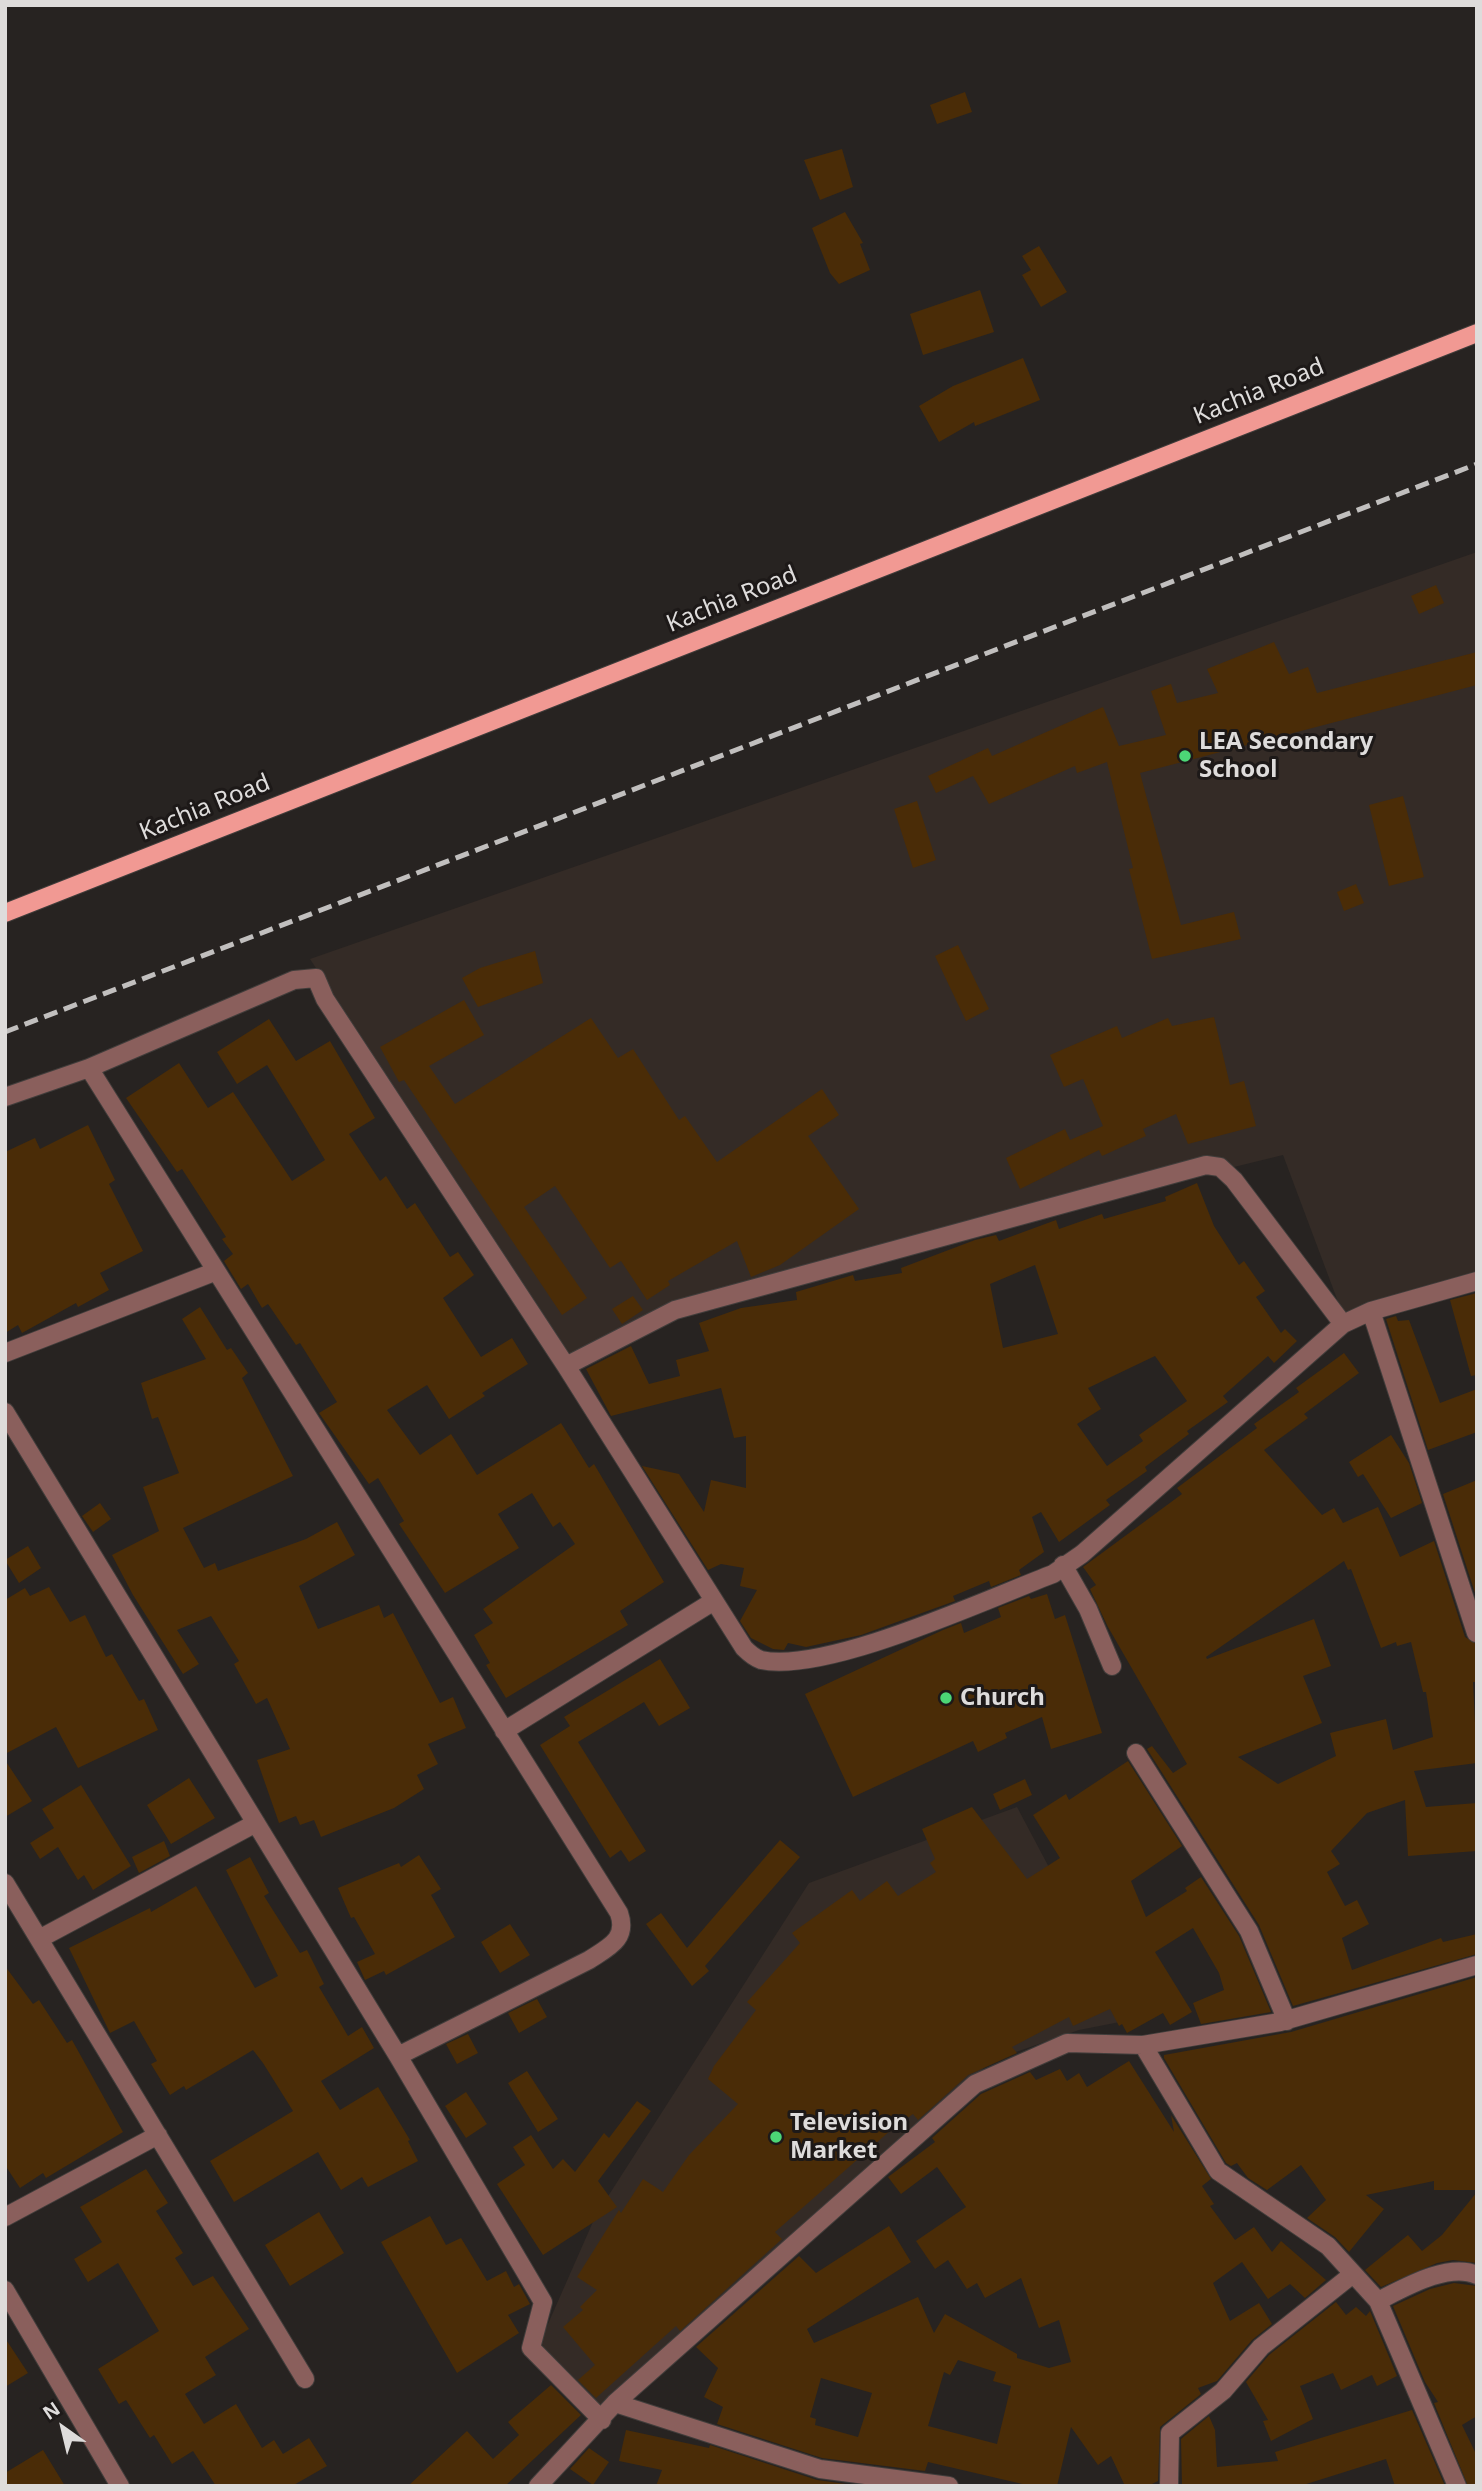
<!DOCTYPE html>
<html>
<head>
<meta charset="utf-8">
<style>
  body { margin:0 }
  #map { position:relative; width:1482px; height:2491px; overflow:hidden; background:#272321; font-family:"Noto Sans",sans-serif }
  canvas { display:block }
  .frame { position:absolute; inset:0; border:7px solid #dedcdb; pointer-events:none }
  .north { position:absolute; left:28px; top:2393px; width:70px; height:70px; -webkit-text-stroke:5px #1d1918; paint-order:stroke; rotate:326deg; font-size:19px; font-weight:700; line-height:28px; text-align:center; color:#dedcdb }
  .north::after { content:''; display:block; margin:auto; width:24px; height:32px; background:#dedcdb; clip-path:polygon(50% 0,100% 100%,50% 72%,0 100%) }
</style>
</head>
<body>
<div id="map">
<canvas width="1482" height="2491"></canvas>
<div class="frame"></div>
<div class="north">N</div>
</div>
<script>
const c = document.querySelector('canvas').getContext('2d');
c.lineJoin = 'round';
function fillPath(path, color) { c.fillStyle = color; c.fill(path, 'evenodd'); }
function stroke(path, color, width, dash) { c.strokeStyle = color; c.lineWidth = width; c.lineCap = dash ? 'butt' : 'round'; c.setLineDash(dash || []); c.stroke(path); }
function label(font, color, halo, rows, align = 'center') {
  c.font = font + ' "Noto Sans",sans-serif'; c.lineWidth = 6; c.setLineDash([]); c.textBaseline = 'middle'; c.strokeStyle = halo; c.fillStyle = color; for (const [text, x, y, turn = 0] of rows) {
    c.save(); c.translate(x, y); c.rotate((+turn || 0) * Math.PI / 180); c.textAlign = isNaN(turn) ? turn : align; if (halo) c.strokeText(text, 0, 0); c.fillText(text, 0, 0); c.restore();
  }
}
const built = new Path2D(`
  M 1477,552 L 1477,1279 L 1343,1315 L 1283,1155 L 883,1253 L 713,1298 L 574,1364 L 310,959 Z
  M 1017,1807 L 1130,2020 L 1079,2030 L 993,2060 L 595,2411 L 540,2342 L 596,2215 L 809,1883 Z`);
const building = new Path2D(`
  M 965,92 L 972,112 L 937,124 L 930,105 Z
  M 842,149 L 853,187 L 820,200 L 804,160 Z
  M 845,212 L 863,243 L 860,244 L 870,270 L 839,284 L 830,273 L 812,228 Z
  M 1039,246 L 1067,292 L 1041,307 L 1022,275 L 1031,270 L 1022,256 Z
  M 980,290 L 994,332 L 923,355 L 910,314 Z
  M 1023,358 L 1040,400 L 975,426 L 974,422 L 939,442 L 919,406 L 953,386 Z
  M 1436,585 L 1444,603 L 1419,614 L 1411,596 Z
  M 1274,642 L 1289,674 L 1308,667 L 1317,693 L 1477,652 L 1477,685 L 1140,773 L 1181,925 L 1234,912 L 1241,939 L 1152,959 L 1129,869 L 1133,868 L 1107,762 L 1077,773 L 1075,766 L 989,804 L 973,776 L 936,793 L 928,776 L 988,748 L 992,756 L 1103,707 L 1119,746 L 1166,735 L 1151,691 L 1171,684 L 1177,703 L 1218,693 L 1207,669 Z
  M 1403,796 L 1424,877 L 1389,886 L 1369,805 Z
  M 917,801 L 936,860 L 913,868 L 894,809 Z
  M 1356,884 L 1364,903 L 1344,911 L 1337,892 Z
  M 958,945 L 989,1009 L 966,1021 L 935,956 Z
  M 535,951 L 543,983 L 478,1007 L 462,978 L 480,968 Z
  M 464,1000 L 484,1035 L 429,1066 L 455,1104 L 591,1018 L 618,1058 L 633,1049 L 679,1120 L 685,1116 L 717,1162 L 822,1089 L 839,1115 L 808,1136 L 859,1209 L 780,1265 L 751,1277 L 737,1241 L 668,1281 L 670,1285 L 647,1300 L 621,1261 L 610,1268 L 555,1186 L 524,1207 L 587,1298 L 562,1315 L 404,1080 L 399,1082 L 380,1047 Z
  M 1214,1017 L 1230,1085 L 1244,1081 L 1256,1126 L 1188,1144 L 1176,1114 L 1143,1129 L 1146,1136 L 1102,1156 L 1099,1150 L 1020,1189 L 1006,1158 L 1065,1129 L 1070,1140 L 1103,1126 L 1083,1079 L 1064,1087 L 1050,1055 L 1117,1026 L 1122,1038 L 1168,1018 L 1172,1026 Z
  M 269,1019 L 296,1061 L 330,1041 L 375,1118 L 349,1134 L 380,1181 L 386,1176 L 407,1209 L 415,1203 L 450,1257 L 458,1252 L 474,1275 L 443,1298 L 481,1357 L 512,1338 L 528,1364 L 482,1393 L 485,1396 L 449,1419 L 427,1385 L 387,1410 L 420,1455 L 451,1434 L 477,1475 L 561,1423 L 589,1468 L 594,1464 L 664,1582 L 620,1611 L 628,1625 L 506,1698 L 486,1665 L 490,1663 L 474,1635 L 493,1623 L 483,1609 L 575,1544 L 560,1522 L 553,1527 L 532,1493 L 498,1514 L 519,1548 L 445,1593 L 399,1524 L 404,1521 L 378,1478 L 369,1484 L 319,1413 L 337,1402 L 300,1343 L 296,1345 L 268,1304 L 262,1308 L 248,1284 L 241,1289 L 224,1261 L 233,1254 L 222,1239 L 226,1237 L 182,1169 L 177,1172 L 126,1098 L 179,1063 L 208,1108 L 233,1092 L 292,1181 L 325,1160 L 293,1107 L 267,1065 L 237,1084 L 217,1052 Z
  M 88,1125 L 115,1180 L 109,1184 L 143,1251 L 100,1273 L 109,1290 L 78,1307 L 76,1303 L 22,1333 L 18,1325 L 5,1333 L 5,1152 L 35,1138 L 40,1149 Z
  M 1197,1183 L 1214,1226 L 1239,1265 L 1244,1261 L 1265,1291 L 1256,1297 L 1281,1333 L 1285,1329 L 1297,1341 L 1274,1363 L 1268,1356 L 1223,1396 L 1228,1402 L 1187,1431 L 1189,1434 L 1145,1467 L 1147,1471 L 1106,1500 L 1110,1505 L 1059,1542 L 1041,1512 L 1032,1517 L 1044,1552 L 1019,1570 L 1021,1575 L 991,1587 L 989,1581 L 953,1596 L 955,1601 L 861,1635 L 806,1647 L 788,1643 L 784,1650 L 773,1649 L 751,1638 L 740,1621 L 757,1590 L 740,1586 L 744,1568 L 721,1564 L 708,1570 L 642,1466 L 679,1474 L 704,1512 L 711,1480 L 746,1488 L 746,1436 L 734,1438 L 721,1388 L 611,1416 L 586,1369 L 631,1346 L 649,1384 L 680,1376 L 676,1360 L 709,1351 L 699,1323 L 741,1308 L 797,1300 L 796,1292 L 853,1275 L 855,1281 L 902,1273 L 901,1268 L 975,1240 L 996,1235 L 999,1241 L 1056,1220 L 1059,1229 L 1102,1214 L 1104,1219 L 1166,1201 L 1165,1197 ZM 1035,1265 L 1058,1334 L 1003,1348 L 990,1284 ZM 1155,1356 L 1187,1401 L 1139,1435 L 1143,1441 L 1107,1466 L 1077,1424 L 1101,1409 L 1088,1388 Z
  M 1477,1293 L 1477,1375 L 1471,1376 L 1450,1300 Z
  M 633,1296 L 643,1310 L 622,1324 L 612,1309 Z
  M 200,1307 L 227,1350 L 231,1348 L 248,1373 L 242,1378 L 293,1476 L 183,1528 L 204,1568 L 215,1563 L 218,1571 L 306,1539 L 337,1522 L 355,1555 L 299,1586 L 318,1629 L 379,1605 L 384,1618 L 393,1613 L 440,1703 L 453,1697 L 466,1728 L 428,1744 L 438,1764 L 417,1775 L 424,1789 L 394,1808 L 321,1837 L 314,1820 L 300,1825 L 296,1816 L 279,1823 L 257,1760 L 290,1749 L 267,1698 L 256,1704 L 234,1664 L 239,1661 L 211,1616 L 177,1630 L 199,1664 L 183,1674 L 133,1595 L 112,1555 L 159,1531 L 143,1487 L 179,1473 L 158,1417 L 152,1419 L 141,1383 L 206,1359 L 182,1319 Z
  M 1396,1316 L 1398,1321 L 1409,1320 L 1440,1403 L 1477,1389 L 1477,1432 L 1428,1450 L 1386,1319 Z
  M 1344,1353 L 1359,1373 L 1304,1414 L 1308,1418 L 1264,1450 L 1322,1515 L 1334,1508 L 1343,1523 L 1378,1507 L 1400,1557 L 1434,1541 L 1465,1637 L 1477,1644 L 1477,1682 L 1473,1682 L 1477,1763 L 1414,1771 L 1426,1807 L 1477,1803 L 1477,1851 L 1408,1856 L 1405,1800 L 1367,1813 L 1331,1851 L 1340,1864 L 1327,1872 L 1345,1906 L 1357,1900 L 1369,1924 L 1342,1938 L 1352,1970 L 1441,1938 L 1443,1942 L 1477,1934 L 1477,1954 L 1293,2006 L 1259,1925 L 1147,1749 L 1152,1746 L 1173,1773 L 1187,1764 L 1108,1627 L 1090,1589 L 1096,1585 L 1083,1567 L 1182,1494 L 1177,1488 L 1257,1428 L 1254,1424 L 1299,1392 L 1296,1388 ZM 1344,1561 L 1348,1570 L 1351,1569 L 1381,1648 L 1396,1642 L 1397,1646 L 1411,1642 L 1423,1692 L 1426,1692 L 1433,1737 L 1393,1750 L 1386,1719 L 1330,1733 L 1336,1756 L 1278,1784 L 1238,1757 L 1322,1723 L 1303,1676 L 1331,1666 L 1314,1619 L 1207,1659 L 1206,1657 Z
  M 1391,1435 L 1409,1463 L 1422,1503 L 1391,1518 L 1363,1474 L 1358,1477 L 1349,1462 Z
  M 1477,1480 L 1477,1599 L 1443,1494 Z
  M 100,1503 L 111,1519 L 93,1532 L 82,1516 Z
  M 28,1546 L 41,1568 L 19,1583 L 5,1560 Z
  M 49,1587 L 70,1622 L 85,1615 L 106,1657 L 112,1654 L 139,1701 L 144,1699 L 158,1730 L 78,1768 L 56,1727 L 5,1754 L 5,1600 L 25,1588 L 30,1596 Z
  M 1047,1594 L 1055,1619 L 1065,1615 L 1102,1733 L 1051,1749 L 1042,1717 L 1005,1733 L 1007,1738 L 978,1752 L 973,1741 L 853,1797 L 805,1694 L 943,1630 L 961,1623 L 964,1633 L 1001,1617 L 998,1608 L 1029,1596 L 1031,1599 Z
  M 660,1659 L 690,1708 L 659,1726 L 644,1702 L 578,1742 L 646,1851 L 629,1862 L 621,1850 L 610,1858 L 540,1745 L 570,1726 L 564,1717 Z
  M 5,1760 L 32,1801 L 5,1817 Z
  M 1128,1761 L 1182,1846 L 1131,1881 L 1146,1917 L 1187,1891 L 1185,1888 L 1201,1877 L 1239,1936 L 1271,2012 L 1201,2024 L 1193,2003 L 1224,1990 L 1219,1973 L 1193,1928 L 1155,1952 L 1192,2012 L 1170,2025 L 1163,2013 L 1127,2033 L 1122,2024 L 1119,2026 L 1110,2009 L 1073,2026 L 1069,2017 L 1012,2047 L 1017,2053 L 968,2075 L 918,2120 L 913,2114 L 891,2130 L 775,2232 L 782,2239 L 680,2331 L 676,2326 L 596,2398 L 578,2380 L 595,2365 L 563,2327 L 583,2310 L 580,2307 L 597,2290 L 577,2277 L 619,2210 L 621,2213 L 643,2179 L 663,2192 L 689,2155 L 738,2104 L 708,2079 L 714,2066 L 756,2010 L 747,2002 L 800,1943 L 792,1933 L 852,1890 L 860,1901 L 887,1881 L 898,1896 L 936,1872 L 930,1863 L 935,1859 L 922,1829 L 972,1807 L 1027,1879 L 1060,1858 L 1033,1815 L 1066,1794 L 1069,1800 Z
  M 189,1778 L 215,1818 L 171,1844 L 147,1805 Z
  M 1025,1779 L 1032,1795 L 1000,1810 L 993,1794 Z
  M 81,1785 L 131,1866 L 93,1890 L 84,1875 L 78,1880 L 58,1847 L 40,1859 L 30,1843 L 54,1828 L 42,1809 Z
  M 780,1840 L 800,1857 L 705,1966 L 709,1971 L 692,1986 L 646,1924 L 661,1913 L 687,1948 Z
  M 164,1841 L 170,1856 L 139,1873 L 132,1857 Z
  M 419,1855 L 441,1889 L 431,1895 L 455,1937 L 386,1975 L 384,1971 L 365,1980 L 357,1962 L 375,1954 L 354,1917 L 351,1918 L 338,1888 L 399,1863 L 401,1867 Z
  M 250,1857 L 269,1893 L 264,1896 L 300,1953 L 307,1950 L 324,1984 L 319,1987 L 348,2036 L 362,2027 L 374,2048 L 321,2081 L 340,2110 L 378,2087 L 410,2140 L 408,2141 L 418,2161 L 368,2187 L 362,2177 L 341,2190 L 318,2152 L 234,2202 L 210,2161 L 293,2111 L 263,2063 L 253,2050 L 186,2090 L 184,2086 L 170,2095 L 151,2064 L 157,2061 L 134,2021 L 110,2033 L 69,1948 L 150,1908 L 151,1912 L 196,1886 L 255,1988 L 278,1976 L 226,1870 Z
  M 510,1924 L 530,1955 L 500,1973 L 481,1942 Z
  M 5,1966 L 33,2004 L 39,2000 L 67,2043 L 72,2040 L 123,2132 L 46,2178 L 43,2173 L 20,2188 L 5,2165 Z
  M 1477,1977 L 1477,2190 L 1434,2190 L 1434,2181 L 1366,2195 L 1384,2209 L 1349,2252 L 1335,2237 L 1307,2218 L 1326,2200 L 1301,2165 L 1267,2190 L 1248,2178 L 1237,2163 L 1231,2166 L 1226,2163 L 1164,2058 L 1164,2055 L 1291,2032 Z
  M 537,1999 L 547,2017 L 519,2033 L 508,2013 Z
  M 468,2034 L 478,2053 L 457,2064 L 446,2044 Z
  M 1129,2061 L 1174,2132 L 1171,2115 L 1211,2179 L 1202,2186 L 1214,2204 L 1210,2206 L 1235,2240 L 1254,2227 L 1272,2252 L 1281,2241 L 1326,2280 L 1305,2298 L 1290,2284 L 1268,2299 L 1242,2262 L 1213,2283 L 1230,2321 L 1259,2303 L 1272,2324 L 1252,2340 L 1217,2381 L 1198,2388 L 1201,2394 L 1160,2427 L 1158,2481 L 1148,2486 L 1125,2486 L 1111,2456 L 1098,2465 L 1071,2427 L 1057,2486 L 1031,2486 L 928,2462 L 925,2471 L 822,2458 L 717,2424 L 723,2407 L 704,2397 L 718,2368 L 696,2347 L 799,2256 L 816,2273 L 889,2226 L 911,2262 L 807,2329 L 814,2343 L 918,2297 L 934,2333 L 945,2314 L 1017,2354 L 1017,2358 L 1049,2368 L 1071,2362 L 1059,2320 L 1039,2328 L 1021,2278 L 985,2298 L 977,2283 L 967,2289 L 948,2260 L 935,2269 L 916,2241 L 966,2207 L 937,2167 L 901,2194 L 888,2177 L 935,2142 L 932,2138 L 981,2094 L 1030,2072 L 1036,2080 L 1060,2069 L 1067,2081 L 1079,2073 L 1087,2087 ZM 958,2360 L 996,2372 L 993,2381 L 1011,2386 L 997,2444 L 928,2426 L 944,2372 L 950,2375 ZM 821,2378 L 872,2393 L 858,2437 L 815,2425 L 816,2419 L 810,2417 Z
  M 527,2071 L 558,2119 L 538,2132 L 508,2083 Z
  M 466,2092 L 487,2124 L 466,2138 L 445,2106 Z
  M 637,2101 L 651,2111 L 598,2181 L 617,2207 L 543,2255 L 497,2184 L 525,2165 L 513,2147 L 531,2135 L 553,2169 L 563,2159 L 575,2172 L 604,2133 L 609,2138 Z
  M 146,2169 L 168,2203 L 156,2211 L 183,2253 L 175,2258 L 193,2286 L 213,2276 L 249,2329 L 205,2357 L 216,2375 L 185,2394 L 204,2424 L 236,2404 L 262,2448 L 274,2440 L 283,2454 L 309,2438 L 327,2466 L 292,2486 L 216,2486 L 193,2451 L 172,2464 L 154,2435 L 150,2438 L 126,2400 L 119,2404 L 98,2369 L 159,2331 L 118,2263 L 88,2282 L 74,2259 L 102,2242 L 80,2207 Z
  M 1477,2192 L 1477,2263 L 1453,2260 L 1437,2263 L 1381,2287 L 1365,2270 L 1408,2235 L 1422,2251 L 1442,2235 Z
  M 319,2212 L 344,2253 L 290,2286 L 265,2245 Z
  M 430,2216 L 446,2245 L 461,2238 L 487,2281 L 506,2271 L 514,2287 L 519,2284 L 530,2304 L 508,2315 L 519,2333 L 457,2373 L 381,2242 Z
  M 1454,2283 L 1477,2286 L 1477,2416 L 1462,2425 L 1477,2456 L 1477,2486 L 1468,2486 L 1434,2403 L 1438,2402 L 1425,2382 L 1393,2306 L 1430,2289 Z
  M 1336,2302 L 1346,2315 L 1356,2307 L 1366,2316 L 1370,2311 L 1397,2376 L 1377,2386 L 1372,2375 L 1341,2390 L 1333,2373 L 1300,2386 L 1313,2419 L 1271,2441 L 1263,2421 L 1268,2420 L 1246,2382 L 1269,2355 Z
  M 5,2338 L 28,2373 L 5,2387 Z
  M 551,2385 L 581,2415 L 505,2486 L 408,2486 L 467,2431 L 493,2459 L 519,2435 L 508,2422 Z
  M 1412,2410 L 1445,2486 L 1395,2486 L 1386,2459 L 1300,2486 L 1182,2486 L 1181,2439 L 1209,2416 L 1215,2430 L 1217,2467 L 1278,2461 L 1275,2452 Z
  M 626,2430 L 709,2448 L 710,2445 L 817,2480 L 860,2486 L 656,2486 L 662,2470 L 619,2461 Z
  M 589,2448 L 609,2462 L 593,2485 L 570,2469 Z
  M 43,2450 L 65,2486 L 5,2486 L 5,2473 Z`);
const minor = new Path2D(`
  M 89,1068 L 619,1913 C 628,1939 609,1947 589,1960 L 398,2056
  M 5,1097 L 89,1068 L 294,980 L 316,978 L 325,999 L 566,1366 L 744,1648 C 749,1653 755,1658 761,1660 C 826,1674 987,1599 1053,1574 L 1082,1554 L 1343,1324 L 1371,1311 L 1477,1281
  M 1371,1311 L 1476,1633
  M 5,1353 L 214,1272
  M 566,1366 L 675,1310 L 1206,1165 L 1220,1167 L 1234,1180 L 1343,1324
  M 5,1412 L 398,2056 L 543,2302 L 531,2348 L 602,2420
  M 1063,1565 L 1088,1609 L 1112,1666
  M 504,1731 L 714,1601
  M 1136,1753 L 1249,1931 L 1287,2021
  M 5,1883 L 305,2379
  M 39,1939 L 256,1823
  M 1143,2045 L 1218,2171 L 1328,2246 L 1378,2301 L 1457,2486
  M 5,2217 L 158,2135
  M 5,2290 L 120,2486
  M 1378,2301 C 1404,2288 1448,2262 1477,2275
  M 615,2403 L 820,2469 L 949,2486
  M 538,2486 L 615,2403 L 975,2084 L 1067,2043 L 1143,2045 L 1280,2022 L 1477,1965
  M 1169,2486 L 1170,2433 L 1223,2391 L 1261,2347 L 1353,2274`);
const major = new Path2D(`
  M 5,913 L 1477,333`);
const rail = new Path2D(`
  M 5,1032 L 1477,464`);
const markers = [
  [1185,756,7,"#4cd676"],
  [946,1698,7,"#4cd676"],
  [776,2137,7,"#4cd676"]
];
const streetNames = [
  ["Kachia Road",1259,392,-22],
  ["Kachia Road",732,600,-22],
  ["Kachia Road",205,808,-22]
];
const poiNames = [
  ["LEA Secondary",1199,742],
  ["School",1199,770],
  ["Church",960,1698],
  ["Television",790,2123],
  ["Market",790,2151]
];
fillPath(built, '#342b26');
fillPath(building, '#4a2c07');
stroke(minor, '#413d3b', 20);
stroke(major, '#413d3b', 20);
stroke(minor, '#8a5f5c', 18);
stroke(major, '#f19993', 18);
stroke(rail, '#c1bfbe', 5, [14, 7]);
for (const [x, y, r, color] of markers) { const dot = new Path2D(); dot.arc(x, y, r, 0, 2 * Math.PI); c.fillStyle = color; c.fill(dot); stroke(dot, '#1d1918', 2.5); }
label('24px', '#dedcdb', '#1d1918', streetNames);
label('bold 24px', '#dedcdb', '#1d1918', poiNames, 'left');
</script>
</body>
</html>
